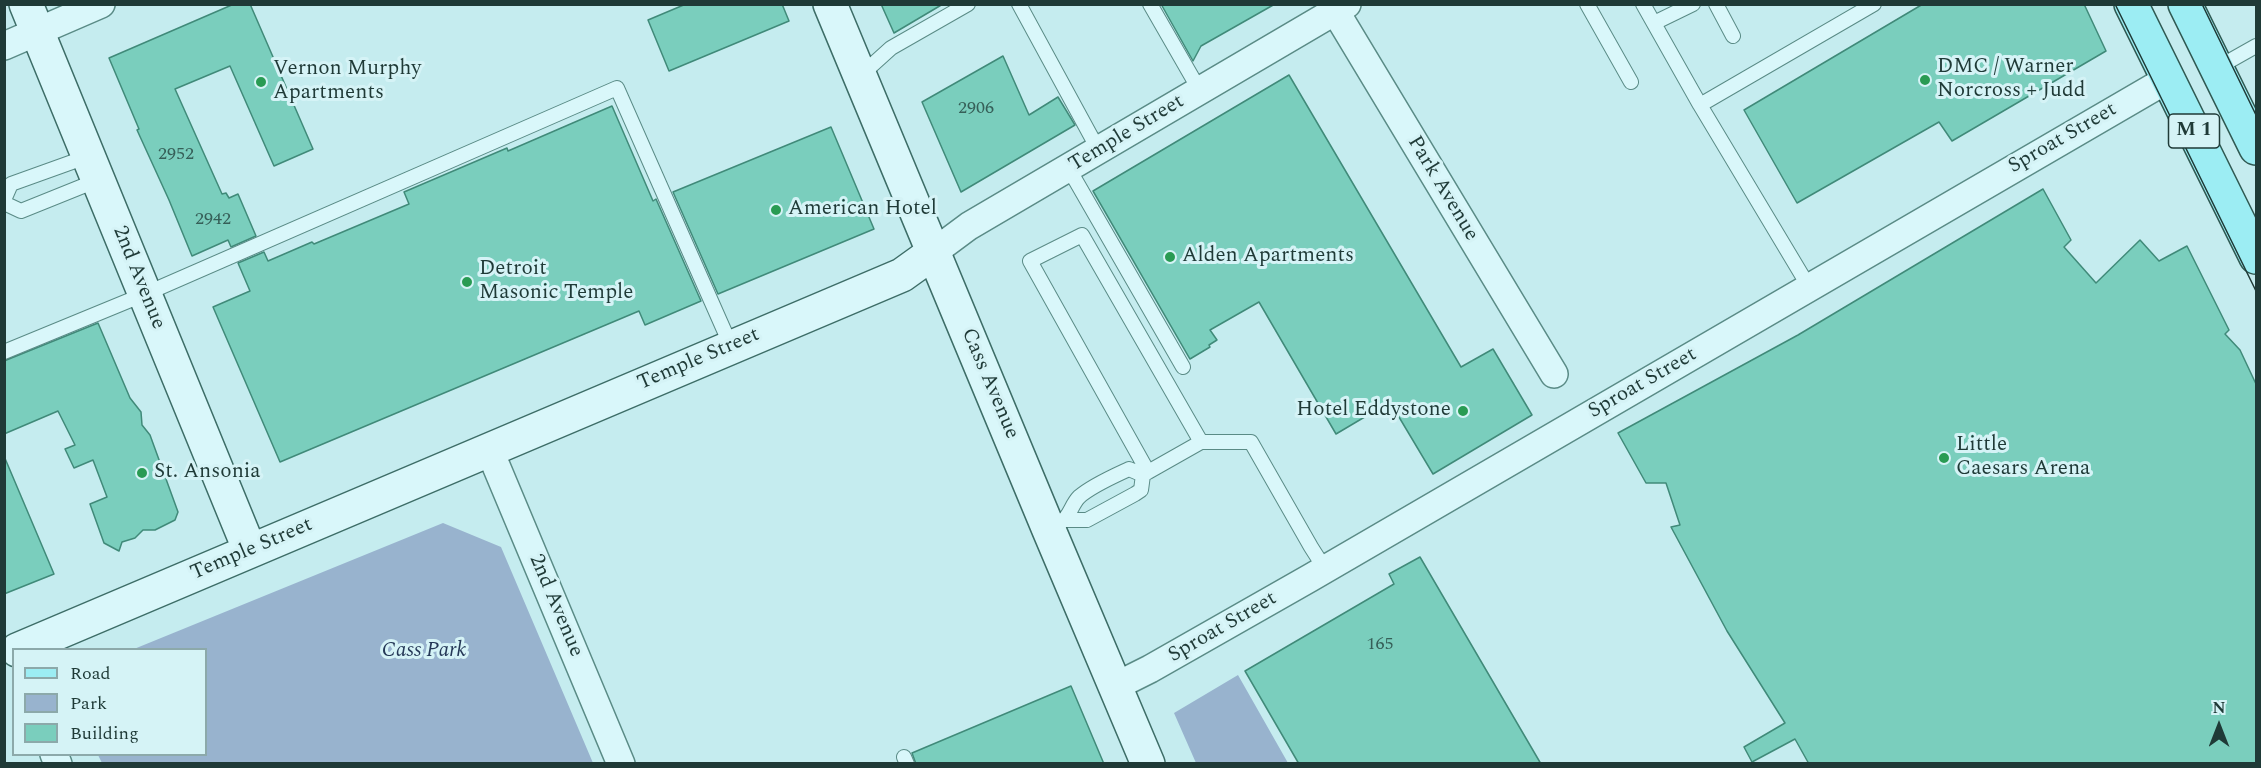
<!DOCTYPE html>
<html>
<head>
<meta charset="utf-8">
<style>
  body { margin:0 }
  #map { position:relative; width:2261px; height:768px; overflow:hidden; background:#c5ecef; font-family:Spectral,serif }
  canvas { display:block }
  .frame { position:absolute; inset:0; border:6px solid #1f3a37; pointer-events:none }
  .legend { position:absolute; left:12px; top:648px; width:195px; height:108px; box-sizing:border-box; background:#d5f3f6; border:2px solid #8ca9aa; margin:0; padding:8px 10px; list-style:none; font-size:18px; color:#1f3a37 }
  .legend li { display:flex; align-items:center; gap:12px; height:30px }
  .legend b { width:30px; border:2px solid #8ca9aa }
  .north { position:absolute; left:2189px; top:696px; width:60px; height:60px; -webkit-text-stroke:4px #d5f3f6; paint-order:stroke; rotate:0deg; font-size:16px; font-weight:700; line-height:24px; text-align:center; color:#1f3a37 }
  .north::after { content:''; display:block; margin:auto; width:21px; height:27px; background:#1f3a37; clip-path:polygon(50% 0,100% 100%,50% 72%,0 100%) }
</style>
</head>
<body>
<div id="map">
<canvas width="2261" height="768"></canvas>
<div class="frame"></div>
<ul class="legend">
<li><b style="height:8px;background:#9cedf3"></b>Road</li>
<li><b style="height:16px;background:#98b3ce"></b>Park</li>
<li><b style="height:16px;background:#7acebd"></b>Building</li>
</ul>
<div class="north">N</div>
</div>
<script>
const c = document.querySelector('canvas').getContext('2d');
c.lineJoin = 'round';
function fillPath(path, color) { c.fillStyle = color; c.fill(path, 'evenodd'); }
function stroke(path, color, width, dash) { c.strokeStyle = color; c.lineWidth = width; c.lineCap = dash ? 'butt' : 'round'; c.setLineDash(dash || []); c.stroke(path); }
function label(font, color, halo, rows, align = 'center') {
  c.font = font + ' Spectral,serif'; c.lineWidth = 6; c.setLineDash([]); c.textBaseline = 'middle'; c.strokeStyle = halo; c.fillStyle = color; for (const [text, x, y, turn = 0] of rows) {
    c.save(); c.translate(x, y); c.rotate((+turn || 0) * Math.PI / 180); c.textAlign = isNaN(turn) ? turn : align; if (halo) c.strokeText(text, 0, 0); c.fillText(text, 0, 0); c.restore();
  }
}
const green = new Path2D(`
  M 443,523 L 501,547 L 593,763 L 102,763 L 98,755 L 206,754 L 206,650 L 134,649 Z
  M 1238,675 L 1288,763 L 1196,763 L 1174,713 Z`);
const building = new Path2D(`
  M 234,4 L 250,4 L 313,149 L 274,166 L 230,66 L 175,89 L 222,194 L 226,193 L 229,198 L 238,194 L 256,236 L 231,247 L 228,240 L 192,256 L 169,200 L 137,130 L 139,129 L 109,58 Z
  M 686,4 L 782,4 L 789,21 L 669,71 L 648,20 Z
  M 881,4 L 943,4 L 894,33 Z
  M 1161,4 L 1275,4 L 1201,46 L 1193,61 Z
  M 1923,4 L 2084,4 L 2106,51 L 1952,141 L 1939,122 L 1797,203 L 1744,110 Z
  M 1003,56 L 1029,115 L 1058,97 L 1075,125 L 961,192 L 922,102 Z
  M 1289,75 L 1461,367 L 1493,349 L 1532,415 L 1433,474 L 1390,402 L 1336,434 L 1259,302 L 1210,330 L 1217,340 L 1209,345 L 1210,347 L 1190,359 L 1093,191 Z
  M 612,106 L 653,201 L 656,199 L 701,301 L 645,325 L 639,311 L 280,462 L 213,307 L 250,291 L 238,263 L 264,252 L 268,261 L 312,242 L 314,244 L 409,204 L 404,192 L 507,148 L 508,151 Z
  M 831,127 L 874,229 L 718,294 L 673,192 Z
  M 2043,189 L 2071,240 L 2064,247 L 2096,283 L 2140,240 L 2159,261 L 2187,246 L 2229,330 L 2225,334 L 2240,350 L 2256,384 L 2256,764 L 1809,764 L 1795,739 L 1752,762 L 1744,747 L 1785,723 L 1727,631 L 1671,527 L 1680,525 L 1666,483 L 1646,483 L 1618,433 L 1798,335 Z
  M 98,323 L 130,398 L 141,412 L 142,425 L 150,435 L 178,512 L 175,520 L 155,530 L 143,530 L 135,538 L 122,542 L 119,551 L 104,543 L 90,504 L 107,497 L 93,460 L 74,468 L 65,449 L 75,445 L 58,411 L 4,434 L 4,361 Z
  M 4,456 L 54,574 L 4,594 Z
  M 1420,557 L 1541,764 L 1299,764 L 1245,671 L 1394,584 L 1389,574 Z
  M 1071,686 L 1104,764 L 916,764 L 912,753 Z`);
const lane = new Path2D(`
  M 1019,4 L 1099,151
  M 1150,4 L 1200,91
  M 1587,4 L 1631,82
  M 1643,4 L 1700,105 L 1809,287
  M 1716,4 L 1733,36
  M 1654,23 L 1693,4
  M 2217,68 L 2256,46
  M 860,76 L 891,48 L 968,4
  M 1700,105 L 1874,4
  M 1069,169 L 1183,367
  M 4,200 L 11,184 L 89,156
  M 4,203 L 21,211 L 98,180
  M 4,352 L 145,294 L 617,88 L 731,346
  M 1148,472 L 1201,442 L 1251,442 L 1311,547 L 1325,569
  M 1066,520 L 1087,520 L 1135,494 L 1141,490 L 1143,475 L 1148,472 L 1030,261 L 1082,235 L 1201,442
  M 1060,523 C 1070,517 1071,505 1079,497 C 1091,486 1114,476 1129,469 L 1143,475
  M 904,757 L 907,764`);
const street = new Path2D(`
  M 1331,4 L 1554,374
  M 4,46 L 101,4
  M 934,252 L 969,226 L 1347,4
  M 489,449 L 621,764
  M 1116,686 L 1150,669 L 1310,578 L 2168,79
  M 54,754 L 58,764`);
const secondary = new Path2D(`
  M 26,4 L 250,551
  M 830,4 L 1049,530 L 1148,764
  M 17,650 L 902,275 L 934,252`);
const primary = new Path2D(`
  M 2131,4 L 2256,257
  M 2185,4 L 2256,148`);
const tram = new Path2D(`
  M 2115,4 L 2256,291
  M 2202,4 L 2256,115`);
const markers = [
  [1925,80,6,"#299b53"],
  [261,82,6,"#299b53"],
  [776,210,6,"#299b53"],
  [1170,257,6,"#299b53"],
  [467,282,6,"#299b53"],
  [1463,411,6,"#299b53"],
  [1944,458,6,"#299b53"],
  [142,473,6,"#299b53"]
];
const numberNames = [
  ["2906",976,109],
  ["2952",176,155],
  ["2942",213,220],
  ["165",1380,645]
];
const shields = [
  [2194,131,51]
];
const shieldNames = [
  ["M 1",2194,131]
];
const poiNames = [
  ["DMC / Warner",1937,68],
  ["Norcross + Judd",1937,92],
  ["Vernon Murphy",273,70],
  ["Apartments",273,94],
  ["American Hotel",788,210],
  ["Alden Apartments",1182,257],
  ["Detroit",479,270],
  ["Masonic Temple",479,294],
  ["Hotel Eddystone",1451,411,"right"],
  ["Little",1956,446],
  ["Caesars Arena",1956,470],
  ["St. Ansonia",154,473]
];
const streetNames = [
  ["Temple Street",1127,134,-31],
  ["Sproat Street",2063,139,-30],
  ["Park Avenue",1442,189,59],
  ["2nd Avenue",138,278,68],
  ["Temple Street",699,360,-23],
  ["Cass Avenue",989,384,67],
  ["Sproat Street",1643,384,-30],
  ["Temple Street",252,550,-23],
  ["2nd Avenue",555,606,67],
  ["Sproat Street",1223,628,-30]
];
const parkNames = [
  ["Cass Park",424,652]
];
fillPath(green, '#98b3ce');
fillPath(building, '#7acebd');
stroke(building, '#408a79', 1.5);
stroke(lane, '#5a8b86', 16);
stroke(street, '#5a8b86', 30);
stroke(secondary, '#3d6d67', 36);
stroke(primary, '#2f5952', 36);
stroke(lane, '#d9f7fa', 14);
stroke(street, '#d9f7fa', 27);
stroke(secondary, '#d9f7fa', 33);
stroke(primary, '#9cedf3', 33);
stroke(tram, '#1f3a37', 1.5);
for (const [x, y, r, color] of markers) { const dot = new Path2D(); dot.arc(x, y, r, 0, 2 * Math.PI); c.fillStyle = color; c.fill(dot); stroke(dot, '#d5f3f6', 2); }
label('18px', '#365f58', null, numberNames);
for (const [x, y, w] of shields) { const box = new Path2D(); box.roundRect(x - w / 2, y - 17, w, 34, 4.5); c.fillStyle = '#d5f3f6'; c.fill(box); stroke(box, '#1f3a37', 1.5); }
label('bold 20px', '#1f3a37', null, shieldNames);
label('21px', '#1f3a37', '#d5f3f6', poiNames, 'left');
label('21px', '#1f3a37', '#d5f3f6', streetNames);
label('italic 21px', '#253857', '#d5f3f6', parkNames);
</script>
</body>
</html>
